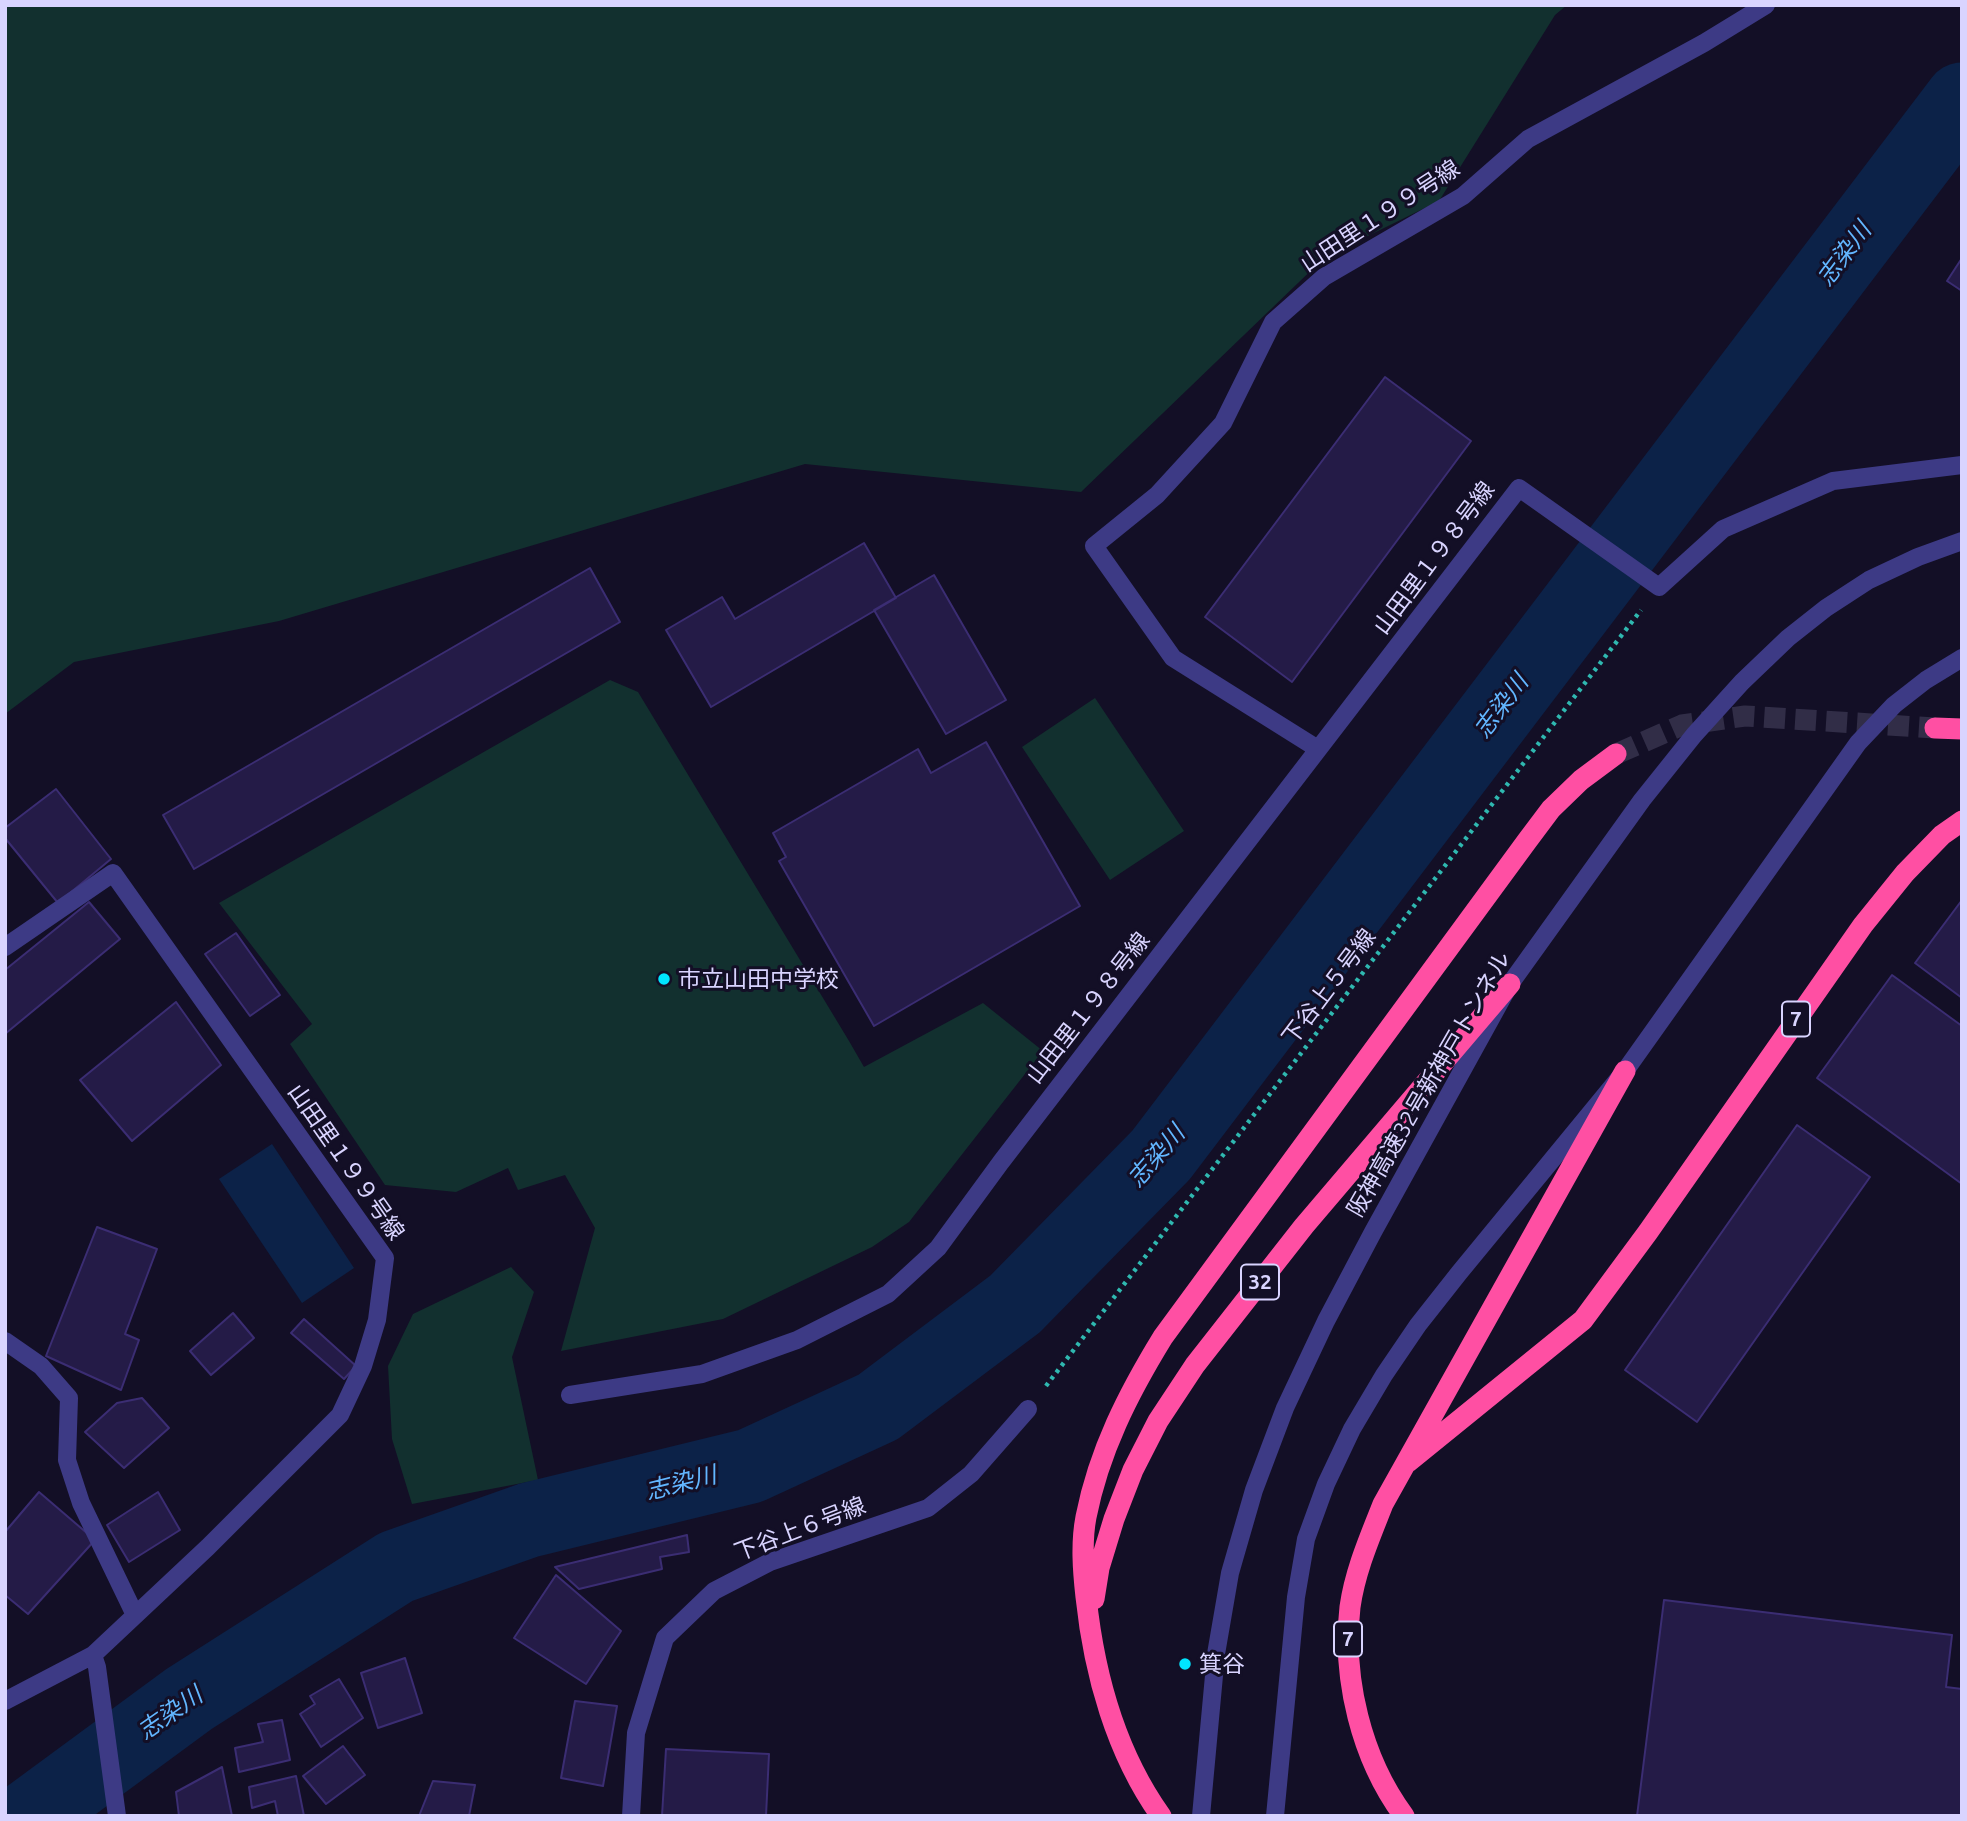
<!DOCTYPE html>
<html>
<head>
<meta charset="utf-8">
<style>
  body { margin:0 }
  #map { position:relative; width:1967px; height:1821px; overflow:hidden; background:#130f26; font-family:Ubuntu,sans-serif }
  canvas { display:block }
  .frame { position:absolute; inset:0; border:7px solid #d9d4ff; pointer-events:none }
</style>
</head>
<body>
<div id="map">
<canvas width="1967" height="1821"></canvas>
<div class="frame"></div>
</div>
<script>
const c = document.querySelector('canvas').getContext('2d');
c.lineJoin = 'round';
function fillPath(path, color) { c.fillStyle = color; c.fill(path, 'evenodd'); }
function stroke(path, color, width, dash) { c.strokeStyle = color; c.lineWidth = width; c.lineCap = dash ? 'butt' : 'round'; c.setLineDash(dash || []); c.stroke(path); }
function label(font, color, halo, rows, align = 'center') {
  c.font = font + ' Ubuntu,"Noto Sans JP",sans-serif'; c.lineWidth = 6; c.setLineDash([]); c.textBaseline = 'middle'; c.strokeStyle = halo; c.fillStyle = color; for (const [text, x, y, turn = 0] of rows) {
    c.save(); c.translate(x, y); c.rotate((+turn || 0) * Math.PI / 180); c.textAlign = isNaN(turn) ? turn : align; if (halo) c.strokeText(text, 0, 0); c.fillText(text, 0, 0); c.restore();
  }
}
const green = new Path2D(`
  M 5,5 L 1567,5 L 1555,15 L 1439,201 L 1325,257 L 1081,492 L 805,464 L 279,621 L 74,662 L 5,714 Z
  M 610,680 L 638,692 L 849,1041 L 864,1067 L 983,1003 L 1043,1051 L 909,1222 L 872,1247 L 723,1319 L 561,1351 L 595,1228 L 565,1175 L 518,1190 L 508,1168 L 456,1192 L 385,1185 L 290,1044 L 312,1024 L 219,903 Z
  M 1095,698 L 1184,831 L 1110,880 L 1022,747 Z
  M 511,1267 L 534,1292 L 512,1357 L 538,1480 L 412,1504 L 392,1439 L 388,1366 L 413,1314 Z`);
const water = new Path2D(`
  M 272,1144 L 354,1268 L 302,1303 L 219,1179 Z`);
const river = new Path2D(`
  M 30,1816 L 189,1699 L 396,1567 L 529,1520 L 750,1466 L 878,1407 L 1015,1304 L 1161,1155 L 1962,100`);
const building = new Path2D(`
  M 1962,258 L 1962,291 L 1947,281 Z
  M 1385,377 L 1471,441 L 1292,682 L 1205,617 Z
  M 864,543 L 896,598 L 711,707 L 666,630 L 722,597 L 735,619 Z
  M 590,568 L 620,622 L 194,869 L 163,815 Z
  M 934,575 L 1006,700 L 946,734 L 874,610 Z
  M 986,742 L 1080,906 L 874,1026 L 779,861 L 786,857 L 773,833 L 918,749 L 931,773 Z
  M 56,789 L 111,859 L 58,903 L 5,838 L 5,828 Z
  M 1962,900 L 1962,998 L 1915,963 Z
  M 89,902 L 120,939 L 5,1034 L 5,970 Z
  M 236,933 L 280,995 L 250,1016 L 205,954 Z
  M 1892,975 L 1962,1026 L 1962,1184 L 1817,1078 Z
  M 176,1002 L 221,1065 L 132,1141 L 80,1080 Z
  M 1797,1125 L 1870,1177 L 1697,1422 L 1625,1370 Z
  M 97,1227 L 157,1249 L 125,1334 L 139,1340 L 121,1390 L 46,1356 Z
  M 233,1313 L 254,1338 L 211,1375 L 190,1351 Z
  M 304,1319 L 356,1366 L 344,1379 L 291,1333 Z
  M 142,1398 L 169,1428 L 124,1468 L 85,1432 L 117,1403 Z
  M 39,1492 L 95,1540 L 28,1614 L 5,1595 L 5,1532 Z
  M 158,1492 L 180,1530 L 129,1562 L 107,1525 Z
  M 687,1535 L 689,1552 L 660,1557 L 662,1569 L 579,1589 L 555,1567 Z
  M 556,1575 L 621,1631 L 586,1684 L 514,1638 Z
  M 1664,1600 L 1952,1635 L 1946,1687 L 1962,1689 L 1962,1816 L 1637,1816 Z
  M 405,1658 L 422,1713 L 378,1728 L 361,1673 Z
  M 339,1679 L 363,1718 L 321,1747 L 300,1714 L 315,1704 L 310,1696 Z
  M 575,1701 L 617,1706 L 603,1786 L 561,1778 Z
  M 282,1720 L 290,1760 L 239,1772 L 235,1748 L 263,1742 L 258,1724 Z
  M 343,1746 L 365,1775 L 326,1804 L 303,1776 Z
  M 666,1749 L 769,1754 L 766,1816 L 662,1816 Z
  M 222,1767 L 232,1816 L 179,1816 L 176,1792 Z
  M 296,1776 L 304,1816 L 278,1816 L 275,1801 L 252,1808 L 249,1787 Z
  M 433,1781 L 475,1785 L 469,1816 L 419,1816 Z`);
const highwayTunnel = new Path2D(`
  M 1616,754 L 1682,725 L 1745,716 L 1935,728`);
const path = new Path2D(`
  M 1046,1386 L 1641,610`);
const minor = new Path2D(`
  M 1318,749 L 1173,658 L 1094,546 L 1157,495 L 1223,423 L 1273,322 L 1324,277 L 1463,196 L 1528,139 L 1704,43 L 1766,5
  M 5,947 L 113,873 L 385,1258 L 377,1320 L 363,1366 L 340,1415 L 208,1547 L 93,1655 L 97,1667 L 117,1816
  M 5,1341 L 41,1366 L 69,1398 L 67,1460 L 81,1503 L 135,1615
  M 570,1395 L 702,1374 L 797,1340 L 888,1294 L 938,1248 L 1001,1162 L 1519,488 L 1659,587 L 1723,529 L 1833,481 L 1962,465
  M 5,1701 L 93,1655
  M 631,1816 L 636,1733 L 665,1638 L 714,1591 L 770,1562 L 928,1508 L 971,1474 L 1028,1409
  M 1201,1816 L 1216,1654 L 1230,1573 L 1254,1490 L 1285,1408 L 1326,1321 L 1373,1232 L 1510,984 L 1642,800 L 1694,735 L 1742,682 L 1788,638 L 1826,608 L 1869,580 L 1918,557 L 1962,541
  M 1275,1816 L 1296,1597 L 1306,1539 L 1326,1484 L 1352,1429 L 1384,1375 L 1418,1325 L 1459,1273 L 1625,1071 L 1858,743 L 1894,705 L 1926,680 L 1962,658`);
const highway = new Path2D(`
  M 1935,728 L 1962,729
  M 1408,1462 L 1583,1320 L 1648,1232 L 1863,925 L 1905,873 L 1942,835 L 1962,821
  M 1094,1599 L 1099,1568 L 1114,1519 L 1133,1470 L 1158,1421 L 1195,1365 L 1304,1226 L 1510,984
  M 1161,1816 C 1116,1753 1094,1673 1086,1597 C 1083,1570 1081,1543 1086,1517 C 1099,1451 1128,1394 1163,1337 L 1527,841 L 1551,809 L 1581,780 L 1616,754
  M 1404,1816 C 1361,1758 1342,1678 1350,1607 C 1355,1571 1370,1537 1383,1504 L 1625,1071`);
const markers = [
  [664,979,7,"#00e5ff"],
  [1185,1664,7,"#00e5ff"]
];
const shields = [
  [1796,1019,28],
  [1260,1282,38],
  [1348,1639,28]
];
const shieldNames = [
  ["7",1796,1019],
  ["32",1260,1282],
  ["7",1348,1639]
];
const streetNames = [
  ["山田里１９９号線",1380,216,-33],
  ["山田里１９８号線",1434,558,-53],
  ["下谷上５号線",1329,987,-53],
  ["山田里１９８号線",1088,1008,-52],
  ["阪神高速32号新神戸トンネル",1429,1084,-60],
  ["山田里１９９号線",346,1162,55],
  ["下谷上６号線",800,1529,-21]
];
const poiNames = [
  ["市立山田中学校",678,979],
  ["箕谷",1199,1664]
];
const waterNames = [
  ["志染川",1844,254,-53],
  ["志染川",1501,706,-53],
  ["志染川",1156,1156,-49],
  ["志染川",681,1483,-14],
  ["志染川",170,1713,-35]
];
fillPath(green, '#12302f');
fillPath(water, '#0c2248');
stroke(river, '#0c2248', 75);
fillPath(building, '#241b47');
stroke(building, '#3b2d73', 2);
stroke(highwayTunnel, '#312d47', 21, [21, 10]);
stroke(path, '#2fb8b0', 4.5, [3.5, 5]);
stroke(minor, '#3d3a85', 18);
stroke(highway, '#ff4fa3', 21);
for (const [x, y, r, color] of markers) { const dot = new Path2D(); dot.arc(x, y, r, 0, 2 * Math.PI); c.fillStyle = color; c.fill(dot); stroke(dot, '#130f26', 2.5); }
for (const [x, y, w] of shields) { const box = new Path2D(); box.roundRect(x - w / 2, y - 17.5, w, 35, 5); c.fillStyle = '#130f26'; c.fill(box); stroke(box, '#d9d4ff', 2); }
label('bold 21px', '#d9d4ff', null, shieldNames);
label('23px', '#d9d4ff', '#130f26', streetNames);
label('23px', '#d9d4ff', '#130f26', poiNames, 'left');
label('italic 24px', '#62b6ff', '#130f26', waterNames);
</script>
</body>
</html>
